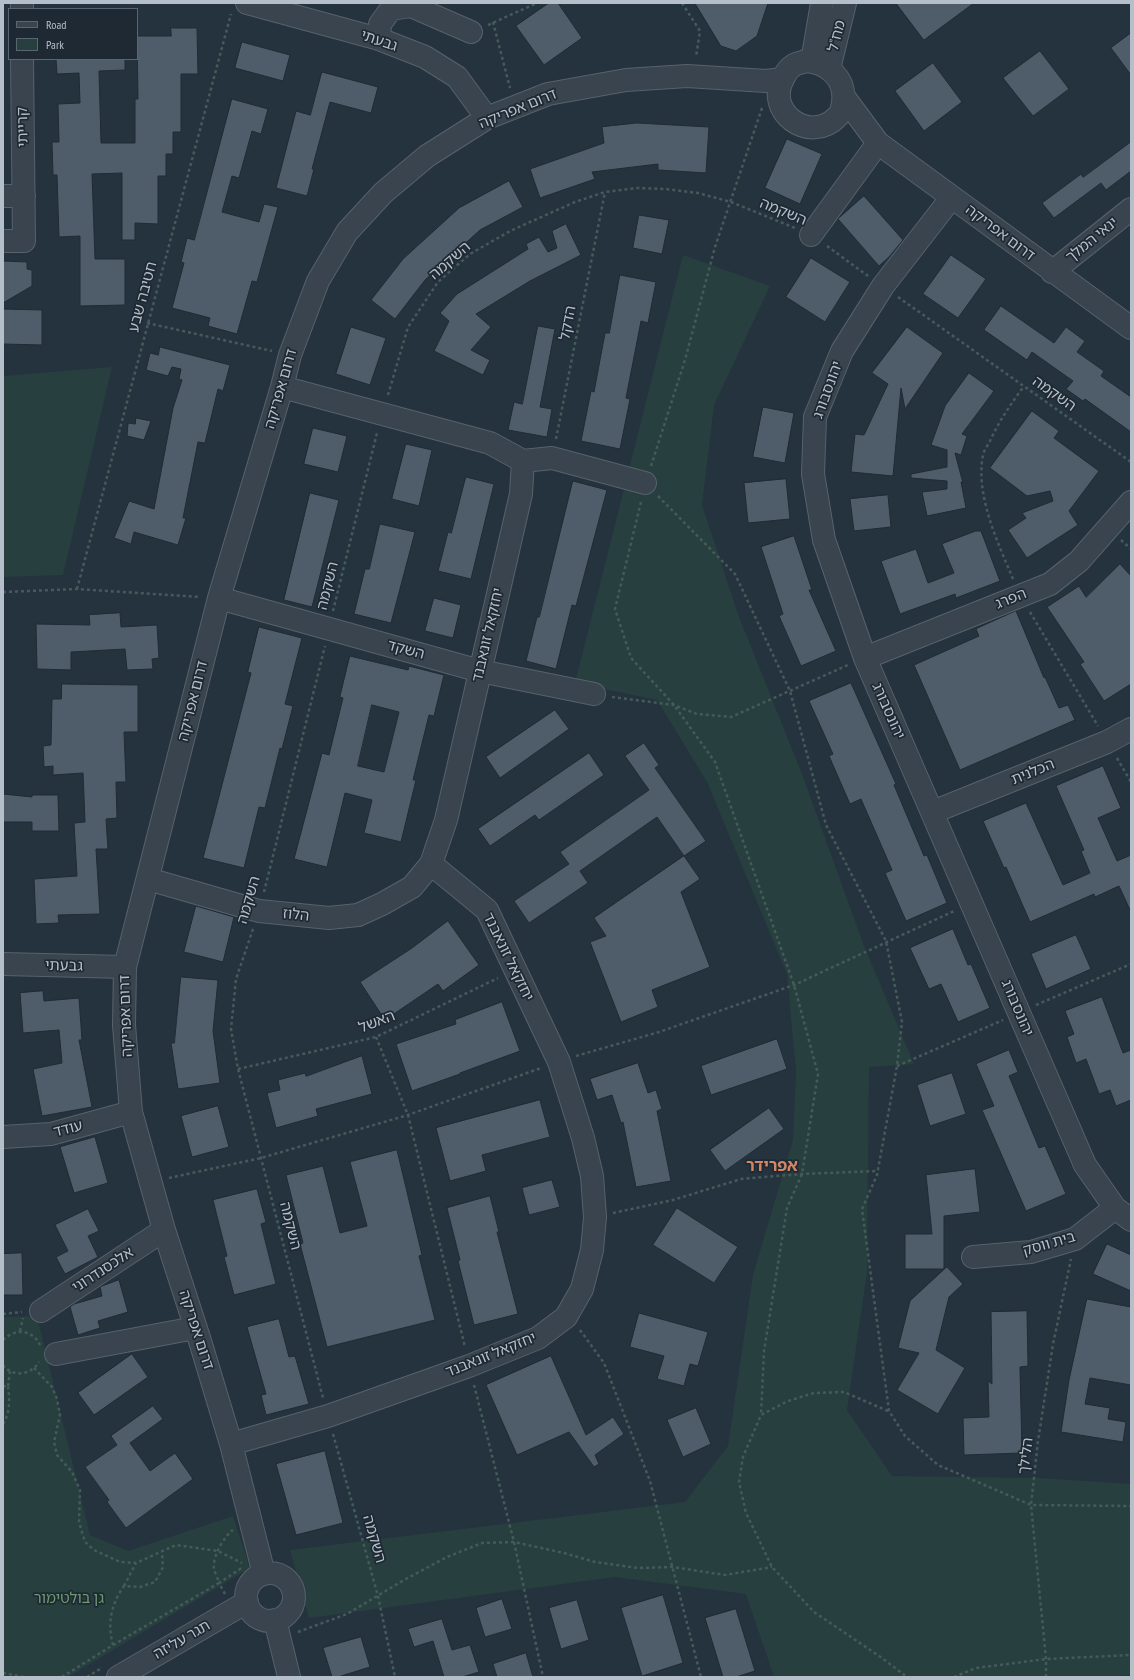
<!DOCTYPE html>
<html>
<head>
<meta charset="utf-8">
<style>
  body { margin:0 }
  #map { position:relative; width:1134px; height:1680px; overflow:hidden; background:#25333e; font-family:"PT Sans Narrow",sans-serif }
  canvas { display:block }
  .frame { position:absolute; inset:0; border:4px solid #b5bfc9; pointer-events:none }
  .legend { position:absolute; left:8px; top:8px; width:130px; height:52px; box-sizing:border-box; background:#1e2933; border:1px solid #5a656f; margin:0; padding:5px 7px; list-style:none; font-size:12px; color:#b5bfc9 }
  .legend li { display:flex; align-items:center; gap:8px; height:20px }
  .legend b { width:20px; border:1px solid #5a656f }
</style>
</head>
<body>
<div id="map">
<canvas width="1134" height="1680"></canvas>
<div class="frame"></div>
<ul class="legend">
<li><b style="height:5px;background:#39444e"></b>Road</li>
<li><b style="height:11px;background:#273f3e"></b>Park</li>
</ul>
</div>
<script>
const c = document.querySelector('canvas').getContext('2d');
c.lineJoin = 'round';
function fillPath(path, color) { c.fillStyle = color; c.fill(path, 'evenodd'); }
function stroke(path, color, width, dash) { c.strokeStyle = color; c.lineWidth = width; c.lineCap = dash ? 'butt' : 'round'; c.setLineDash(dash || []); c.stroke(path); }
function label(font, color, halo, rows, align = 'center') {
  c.font = font + ' "PT Sans Narrow","Noto Sans Hebrew",sans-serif'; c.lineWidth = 3.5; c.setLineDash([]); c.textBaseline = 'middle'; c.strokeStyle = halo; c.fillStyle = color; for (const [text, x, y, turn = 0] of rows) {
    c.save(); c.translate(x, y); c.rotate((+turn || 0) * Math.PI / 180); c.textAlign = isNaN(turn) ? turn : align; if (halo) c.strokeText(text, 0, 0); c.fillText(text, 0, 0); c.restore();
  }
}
const green = new Path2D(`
  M 683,255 L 770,286 L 714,405 L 702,505 L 739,617 L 802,774 L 864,946 L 914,1064 L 869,1067 L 867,1272 L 847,1410 L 892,1476 L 1038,1478 L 1131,1484 L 1131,1675 L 1104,1677 L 774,1677 L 746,1594 L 615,1577 L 309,1618 L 290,1550 L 685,1502 L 728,1446 L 753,1275 L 793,1140 L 796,1071 L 787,974 L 707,782 L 657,700 L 575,683 Z
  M 112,367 L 63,575 L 3,577 L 3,376 Z
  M 37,1316 L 90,1535 L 128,1551 L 233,1516 L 250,1568 L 68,1677 L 3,1677 L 3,1317 Z`);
const building = new Path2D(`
  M 549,3 L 558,3 L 582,38 L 544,65 L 516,26 Z
  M 695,3 L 768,3 L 757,36 L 736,51 L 721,46 Z
  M 896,3 L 974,3 L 924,40 Z
  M 171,28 L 197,28 L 198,74 L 181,74 L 181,132 L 173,132 L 173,154 L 166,154 L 166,176 L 158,176 L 158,224 L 135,223 L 135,240 L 122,240 L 122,173 L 92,174 L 95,259 L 125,259 L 125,305 L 80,306 L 80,236 L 59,237 L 57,175 L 53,175 L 52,142 L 59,142 L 58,104 L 80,103 L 79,73 L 57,74 L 56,59 L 125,59 L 125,70 L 99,71 L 101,143 L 135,143 L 135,99 L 138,99 L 137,36 L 171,36 Z
  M 1131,33 L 1131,75 L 1111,48 Z
  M 242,42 L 290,55 L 283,81 L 235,68 Z
  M 1040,51 L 1069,89 L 1033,116 L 1003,78 Z
  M 933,63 L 962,102 L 924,131 L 895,91 Z
  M 322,72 L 378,87 L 371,113 L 330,102 L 312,169 L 314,169 L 307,196 L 276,188 L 296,111 L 310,115 Z
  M 232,99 L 268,109 L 261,134 L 252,131 L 239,178 L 232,176 L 222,212 L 259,222 L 264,204 L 278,207 L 257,282 L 252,281 L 237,334 L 208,326 L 210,318 L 172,308 L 184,263 L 181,262 L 187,238 L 194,240 Z
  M 637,123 L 709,127 L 706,173 L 658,170 L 658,164 L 592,172 L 595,179 L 540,198 L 530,169 L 604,143 L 602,127 Z
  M 787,139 L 822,154 L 800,204 L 765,188 Z
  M 1131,142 L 1131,171 L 1106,190 L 1101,183 L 1054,218 L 1042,203 L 1081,174 L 1083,177 Z
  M 509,181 L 523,207 L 480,230 L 425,280 L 395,319 L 371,300 L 403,259 L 459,208 Z
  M 864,196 L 903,240 L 889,257 L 879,266 L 838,219 Z
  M 639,215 L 669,220 L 662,254 L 633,248 Z
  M 566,224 L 581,255 L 530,281 L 476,314 L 491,327 L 471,350 L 490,360 L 483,375 L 434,351 L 449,321 L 440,313 L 457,294 L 528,249 L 526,244 L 539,237 L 548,252 L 557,248 L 552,231 Z
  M 951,255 L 986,279 L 958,318 L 923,294 Z
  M 811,258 L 850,282 L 825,322 L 786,297 Z
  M 3,261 L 27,262 L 27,269 L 32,270 L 32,286 L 3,303 Z
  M 620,275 L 656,282 L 648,323 L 641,321 L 626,398 L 630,399 L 620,449 L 581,441 L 591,391 L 594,392 L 605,333 L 609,333 Z
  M 1001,306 L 1054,343 L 1066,327 L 1085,341 L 1077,352 L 1104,371 L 1101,376 L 1131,397 L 1131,432 L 1085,399 L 1083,401 L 1066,389 L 1073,381 L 1032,352 L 1027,360 L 984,330 Z
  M 3,309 L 42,310 L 42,345 L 3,344 Z
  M 538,326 L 555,329 L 540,407 L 552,409 L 547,437 L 508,430 L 514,402 L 522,404 Z
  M 351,327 L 386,338 L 370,385 L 336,374 Z
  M 907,327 L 943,353 L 905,409 L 901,388 L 893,476 L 851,472 L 855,434 L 864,435 L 888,384 L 872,373 Z
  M 160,347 L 230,365 L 223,391 L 218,389 L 205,443 L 198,442 L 183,518 L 186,518 L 178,545 L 134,532 L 131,544 L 114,538 L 129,501 L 154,509 L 173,408 L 182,380 L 179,379 L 181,369 L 172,367 L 168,376 L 146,370 L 150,353 L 158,355 Z
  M 969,373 L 994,391 L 962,434 L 967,436 L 961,455 L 955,453 L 963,483 L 961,482 L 966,508 L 927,516 L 922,492 L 947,489 L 947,481 L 911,478 L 911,474 L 947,467 L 947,450 L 931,445 L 945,406 Z
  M 763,407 L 794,413 L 785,463 L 753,457 Z
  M 1032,411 L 1059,431 L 1054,438 L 1099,471 L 1069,511 L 1078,525 L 1027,558 L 1008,530 L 1026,518 L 1022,513 L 1053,501 L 1050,491 L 1027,496 L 990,468 Z
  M 136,418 L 151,421 L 144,440 L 127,436 L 128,423 L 135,424 Z
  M 313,428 L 347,436 L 338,472 L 304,464 Z
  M 406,444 L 432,450 L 419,506 L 392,499 Z
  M 466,477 L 494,484 L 471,579 L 438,571 L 448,532 L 451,533 Z
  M 786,479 L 790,519 L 748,523 L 744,483 Z
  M 573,481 L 607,490 L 576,606 L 572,605 L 556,669 L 526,661 L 537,617 L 539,617 Z
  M 310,493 L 339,500 L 312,607 L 284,600 Z
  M 888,495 L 891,527 L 854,531 L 850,499 Z
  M 380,524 L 415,532 L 391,623 L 354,614 L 365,569 L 369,569 Z
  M 976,531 L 981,531 L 1000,581 L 956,598 L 955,594 L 900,614 L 881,561 L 916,549 L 928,583 L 954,573 L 942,544 Z
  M 794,536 L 812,590 L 809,590 L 836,651 L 801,666 L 779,616 L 783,614 L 761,547 Z
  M 1120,564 L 1131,576 L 1131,684 L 1104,701 L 1080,664 L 1084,662 L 1047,607 L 1079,586 L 1086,597 Z
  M 434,598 L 461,605 L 453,638 L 425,631 Z
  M 1016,611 L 1044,678 L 1045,677 L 1059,708 L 1068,705 L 1075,720 L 960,770 L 914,665 L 979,636 L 976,629 Z
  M 120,613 L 121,627 L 157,625 L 159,658 L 152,659 L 153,669 L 127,670 L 125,649 L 71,652 L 71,670 L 37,669 L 36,624 L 90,625 L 89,615 Z
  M 259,627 L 302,638 L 285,704 L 293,706 L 282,749 L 280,748 L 265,808 L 259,807 L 244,868 L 203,858 L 251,673 L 248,672 Z
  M 350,656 L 408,670 L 409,666 L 444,675 L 434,716 L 429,715 L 413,780 L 416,780 L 401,842 L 364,833 L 372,800 L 345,793 L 327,867 L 294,859 L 322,753 L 329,755 L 343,698 L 340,697 ZM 372,705 L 399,712 L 384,772 L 358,766 Z
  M 851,683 L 896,784 L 894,785 L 924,856 L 927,855 L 947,903 L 906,921 L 885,873 L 892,870 L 861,799 L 850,804 L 829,756 L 833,754 L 809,701 Z
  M 62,684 L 138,685 L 138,732 L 124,732 L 126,782 L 116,782 L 117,818 L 106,819 L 108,849 L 96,849 L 100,914 L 58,915 L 59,923 L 36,924 L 34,879 L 77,876 L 74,823 L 85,822 L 83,773 L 53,775 L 53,766 L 44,767 L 43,746 L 51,745 L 52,699 L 61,699 Z
  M 555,710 L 569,729 L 500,778 L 486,757 Z
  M 644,743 L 659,765 L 655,768 L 706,841 L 684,856 L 657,817 L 580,871 L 588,883 L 529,923 L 514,901 L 569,864 L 560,852 L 649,790 L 625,756 Z
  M 589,753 L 604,775 L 539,820 L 535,815 L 490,846 L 478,829 Z
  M 1103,766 L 1121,808 L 1098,818 L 1117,861 L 1131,855 L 1131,912 L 1119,886 L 1095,897 L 1094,894 L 1030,922 L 1006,867 L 1004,868 L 983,821 L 1026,803 L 1063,885 L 1090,873 L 1081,851 L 1084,850 L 1056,786 Z
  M 3,794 L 32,797 L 32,795 L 58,795 L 59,831 L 32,831 L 32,822 L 3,822 Z
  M 684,856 L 700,879 L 681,892 L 710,967 L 652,990 L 658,1007 L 621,1022 L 590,942 L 606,936 L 594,918 Z
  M 196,906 L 234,917 L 223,962 L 184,952 Z
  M 448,921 L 479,965 L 443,991 L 438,984 L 385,1020 L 360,982 L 412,948 Z
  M 953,929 L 968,965 L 971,964 L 990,1008 L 958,1022 L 941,984 L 929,989 L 910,948 Z
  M 1076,935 L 1091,969 L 1046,989 L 1031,954 Z
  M 181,977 L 218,980 L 213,1031 L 220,1083 L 178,1089 L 171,1043 L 174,1043 Z
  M 43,991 L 44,1001 L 79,998 L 82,1040 L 79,1040 L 92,1107 L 42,1116 L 33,1069 L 62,1063 L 59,1030 L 23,1033 L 20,993 Z
  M 1102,997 L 1123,1053 L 1131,1050 L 1131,1100 L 1116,1106 L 1110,1090 L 1099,1094 L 1086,1059 L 1076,1063 L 1067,1037 L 1074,1034 L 1065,1011 Z
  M 502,1002 L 520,1051 L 460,1073 L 460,1074 L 412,1091 L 396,1044 L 456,1024 L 455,1020 Z
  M 777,1039 L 787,1069 L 711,1095 L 701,1066 Z
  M 1009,1050 L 1018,1072 L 1009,1076 L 1039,1148 L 1045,1146 L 1066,1194 L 1026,1211 L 982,1110 L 994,1106 L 976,1064 Z
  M 362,1056 L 372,1094 L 316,1109 L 318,1116 L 276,1128 L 267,1093 L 280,1090 L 278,1080 L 305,1073 L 306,1076 Z
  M 638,1063 L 648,1093 L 656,1090 L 662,1109 L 657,1111 L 671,1181 L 636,1187 L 623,1122 L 621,1123 L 612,1095 L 597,1100 L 590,1079 Z
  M 952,1073 L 966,1114 L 930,1126 L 917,1085 Z
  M 540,1100 L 550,1137 L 482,1155 L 486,1171 L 450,1181 L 436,1128 Z
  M 218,1106 L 229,1147 L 192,1157 L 181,1116 Z
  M 769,1108 L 784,1129 L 725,1171 L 710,1150 Z
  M 95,1137 L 108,1183 L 74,1193 L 60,1147 Z
  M 397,1150 L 422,1255 L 419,1256 L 435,1320 L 327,1347 L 300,1244 L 303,1243 L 286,1175 L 323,1166 L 340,1233 L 367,1226 L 350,1162 Z
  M 975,1169 L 980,1212 L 944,1216 L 944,1269 L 905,1269 L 905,1234 L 932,1234 L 926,1175 Z
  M 552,1180 L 560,1207 L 529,1215 L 522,1188 Z
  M 257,1189 L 266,1222 L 261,1224 L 276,1284 L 234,1295 L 224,1257 L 227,1256 L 213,1200 Z
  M 490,1196 L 499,1232 L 497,1232 L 518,1314 L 474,1325 L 458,1261 L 460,1260 L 447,1208 Z
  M 677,1208 L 738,1247 L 714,1283 L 653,1245 Z
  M 88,1209 L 99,1231 L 88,1236 L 98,1257 L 65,1274 L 56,1257 L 68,1251 L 55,1225 Z
  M 1107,1244 L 1131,1255 L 1131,1291 L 1093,1274 Z
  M 22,1253 L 23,1295 L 3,1295 L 3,1254 Z
  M 947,1267 L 963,1284 L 949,1297 L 936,1350 L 965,1368 L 938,1414 L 897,1390 L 919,1353 L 898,1348 L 910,1301 Z
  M 119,1280 L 128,1312 L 98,1321 L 100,1328 L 78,1335 L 70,1307 L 74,1304 L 102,1296 L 100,1287 Z
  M 1087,1299 L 1131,1307 L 1131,1385 L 1090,1378 L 1085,1404 L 1110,1408 L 1108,1419 L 1126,1422 L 1123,1442 L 1061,1432 L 1069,1380 Z
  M 1027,1311 L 1028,1366 L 1020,1367 L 1022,1453 L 964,1455 L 963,1418 L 989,1417 L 988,1381 L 992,1384 L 991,1312 Z
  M 639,1313 L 708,1332 L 698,1366 L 690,1364 L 684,1386 L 657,1379 L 664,1356 L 630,1347 Z
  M 279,1319 L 289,1357 L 295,1356 L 309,1404 L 266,1415 L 261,1395 L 266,1394 L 247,1327 Z
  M 132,1354 L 148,1377 L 94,1415 L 78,1393 Z
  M 551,1356 L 586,1435 L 613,1417 L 624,1434 L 595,1455 L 599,1464 L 594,1467 L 569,1432 L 517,1455 L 486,1385 Z
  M 153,1406 L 163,1419 L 130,1443 L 150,1471 L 175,1453 L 193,1479 L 126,1528 L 107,1502 L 109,1500 L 85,1467 L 117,1445 L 111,1436 Z
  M 696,1408 L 711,1444 L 683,1457 L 667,1420 Z
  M 325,1451 L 343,1523 L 296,1535 L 276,1464 Z
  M 663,1595 L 683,1663 L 642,1676 L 621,1608 Z
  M 502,1599 L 512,1629 L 485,1637 L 476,1608 Z
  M 577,1600 L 589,1640 L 561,1649 L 549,1608 Z
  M 736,1609 L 755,1671 L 736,1677 L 723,1677 L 705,1618 Z
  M 442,1619 L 452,1650 L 470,1645 L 479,1672 L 462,1677 L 444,1677 L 433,1641 L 414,1647 L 408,1629 Z
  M 361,1637 L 370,1667 L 338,1677 L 332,1677 L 323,1648 Z
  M 526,1653 L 533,1677 L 497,1677 L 493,1664 Z`);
const path = new Path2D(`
  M 682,3 L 700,31 L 696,57
  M 493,22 L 510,88
  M 488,25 L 537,3
  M 827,246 L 868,276
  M 898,297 L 1131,462
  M 147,323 L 272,351
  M 388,395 L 408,327 L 438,282 L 470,254 L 510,231 L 575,202 L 605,192 L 637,188 L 666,189 L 698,193 L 731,202 L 795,228
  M 556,439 L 605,192
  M 651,466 L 685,360 L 715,247 L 762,108
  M 658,496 L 735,574 L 790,691 L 826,825 L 886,941 L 902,1022 L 897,1066 L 877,1175 L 862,1209 L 889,1411 L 905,1436 L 938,1465 L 1031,1505 L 1131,1506
  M 641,502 L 615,609 L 631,658 L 674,705 L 715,762 L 794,985 L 818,1074 L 802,1174 L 787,1208 L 764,1351 L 761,1415
  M 1121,540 L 1131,549
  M 1013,579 C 998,543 975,495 983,455 C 984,450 988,445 990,441 C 999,421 1011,404 1024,386
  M 77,589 L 231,14
  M 3,592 L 77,589 L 200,597
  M 333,611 L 377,433
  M 1030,612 L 1098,726
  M 612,697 L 674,705 L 697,714 L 731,717 L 848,665
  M 1117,758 L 1131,782
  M 264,892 L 325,646
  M 253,929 L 236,979 L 231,1029 L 238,1069 L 323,1398
  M 1036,1005 L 1131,964
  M 376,1037 L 408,1115 L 465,1347
  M 576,1056 L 659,1032 L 794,985 L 954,911
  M 897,1066 L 1003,1020
  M 238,1069 L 376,1037 L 498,978
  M 169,1178 L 261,1158 L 408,1115 L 541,1068
  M 613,1213 L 673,1200 L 741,1179 L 802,1174 L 878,1171
  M 3,1314 L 22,1312
  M 580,1330 L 604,1363 L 650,1481 L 701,1677
  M 20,1331 L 23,1318
  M 3,1340 C 15,1328 32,1329 40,1345
  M 3,1365 C 13,1378 31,1375 39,1362
  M 34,1368 L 52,1387 L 57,1399 L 60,1415 L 54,1442 L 57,1455 L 72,1472 L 80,1490 L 79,1522 L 85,1542 L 94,1550 L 120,1562 L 136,1563 L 176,1545 L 218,1551 L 242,1563
  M 474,1385 L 514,1542 L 543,1677
  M 3,1386 L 8,1387 L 10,1371
  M 888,1411 L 844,1392 L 814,1393 L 788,1401 L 761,1415 L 743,1457 L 739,1482 L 746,1513 L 772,1567 L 814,1612 L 882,1658 L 907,1677
  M 3,1424 C 10,1413 10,1399 8,1387
  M 333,1434 L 378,1596 L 395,1677
  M 124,1586 L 136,1563
  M 225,1594 L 219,1583 L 243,1567
  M 298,1632 L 347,1614 L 404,1580 L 447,1557 L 482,1543 L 514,1542 L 564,1553 L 595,1562 L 638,1568 L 673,1567 L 725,1575 L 772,1567
  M 113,1645 L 219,1583 C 218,1579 215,1573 214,1569 C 212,1557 224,1536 233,1530
  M 3,1673 L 24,1677
  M 62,1677 L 113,1645 C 107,1624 111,1604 124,1586 L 140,1587 L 155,1582 L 163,1567 L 162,1552
  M 87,1677 L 100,1669
  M 954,1677 L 976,1668 L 1046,1659 L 1131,1655
  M 1046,1677 L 1046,1659 L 1031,1505 L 1038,1441 L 1053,1344 L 1071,1259`);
const minor = new Path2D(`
  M 22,3 L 22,9
  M 247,3 L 379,39 L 425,57 L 457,77 L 487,118
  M 379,39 L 380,24 L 391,9 L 411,6 L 471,32
  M 805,61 C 828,62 846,79 843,102 C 842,108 842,112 838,116 C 810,146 763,111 784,77 C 786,72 789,68 794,65 C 797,63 802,63 805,61 Z
  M 812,62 L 822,3
  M 829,69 L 845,3
  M 844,97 L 878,143 L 1131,328
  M 3,196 L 24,196
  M 952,197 L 883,286 L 842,351 L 815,417 L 813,474 L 824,540 L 865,658 L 1085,1165 L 1115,1208 L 1131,1220
  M 811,235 L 878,143
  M 3,241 L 24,241 L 22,59
  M 1052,272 L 1131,209
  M 523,461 L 552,458 L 645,483
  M 219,598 L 480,671 L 594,694
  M 865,658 L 1050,584 L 1079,561 L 1131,502
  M 933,812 L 1107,742 L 1131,729
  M 148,879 L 259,911 L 329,918 L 358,915 L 382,904 L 412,887 L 431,864
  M 3,964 L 125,967
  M 3,1137 L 51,1134 L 131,1112
  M 973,1257 L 1031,1252 L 1075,1239 L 1115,1208
  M 41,1311 L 164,1230
  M 56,1354 L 195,1328
  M 231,1444 L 328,1416 L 469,1366 L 538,1338 L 566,1317 L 582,1289 L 592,1250 L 595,1217 L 592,1176 L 583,1138 L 559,1062 L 487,910 L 431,864 L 446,820 L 521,494 L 523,461 L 490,443 L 282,387
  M246 1597a24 24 0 1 1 48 0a24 24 0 1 1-48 0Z
  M 264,1574 L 231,1444 L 200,1341 L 164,1230 L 131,1112 L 124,1025 L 125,967 L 219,598 L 282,387 L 290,355 L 318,281 L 347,232 L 383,193 L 427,156 L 487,118 L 548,94 L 626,80 L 687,76 L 766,81 L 782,79
  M 275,1620 L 289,1677
  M 118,1677 L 247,1602`);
const streetNames = [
  ["מח\"ל",837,36,-76],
  ["גבעתי",379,41,19],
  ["דרום אפריקה",518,109,-22],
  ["קרייתי",23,127,-91],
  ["השקמה",783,212,22],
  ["דרום אפריקה",1000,233,37],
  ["ינאי המלך",1092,240,-39],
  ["השקמה",450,261,-41],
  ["חטיבה שבע",143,297,-75],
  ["הדקל",568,323,-79],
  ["דרום אפריקה",281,389,-74],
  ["יהונסבורג",828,390,-70],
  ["השקמה",1054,394,35],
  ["השקמה",328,586,-76],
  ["הפרג",1011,599,-22],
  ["יחזקאל זונאבנד",488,635,-77],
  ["השקד",406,650,15],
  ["דרום אפריקה",193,701,-76],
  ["יהונסבורג",888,711,66],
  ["הכלנית",1033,772,-22],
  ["השקמה",249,900,-74],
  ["הלוז",296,915,6],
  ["יחזקאל זונאבנד",508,957,64],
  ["גבעתי",64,966,1],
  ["יהונסבורג",1017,1008,67],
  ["דרום אפריקה",126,1016,-92],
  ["האשל",377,1022,-21],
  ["עודד",68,1129,-14],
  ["השקמה",290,1226,76],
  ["בית ווסק",1049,1244,-16],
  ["אלכסנדרוני",103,1270,-33],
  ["דרום אפריקה",196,1330,72],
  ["יחזקאל זונאבנד",491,1355,-22],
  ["הלילך",1026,1456,-83],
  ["השקמה",374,1539,74],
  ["תגר עליזה",182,1640,-30]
];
const parkNames = [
  ["גן בולטימור",69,1599]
];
const neighbourhoodNames = [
  ["אפרידר",772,1166]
];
fillPath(green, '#273f3e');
fillPath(building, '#4e5d69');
stroke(building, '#202b35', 1);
stroke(minor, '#57626c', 24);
stroke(path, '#455b5a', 2.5, [3, 3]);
stroke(minor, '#39444e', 22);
label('15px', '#b5bfc9', '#1e2933', streetNames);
label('15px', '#6c9970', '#1e2933', parkNames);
label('bold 16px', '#d38666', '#1e2933', neighbourhoodNames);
</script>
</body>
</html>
